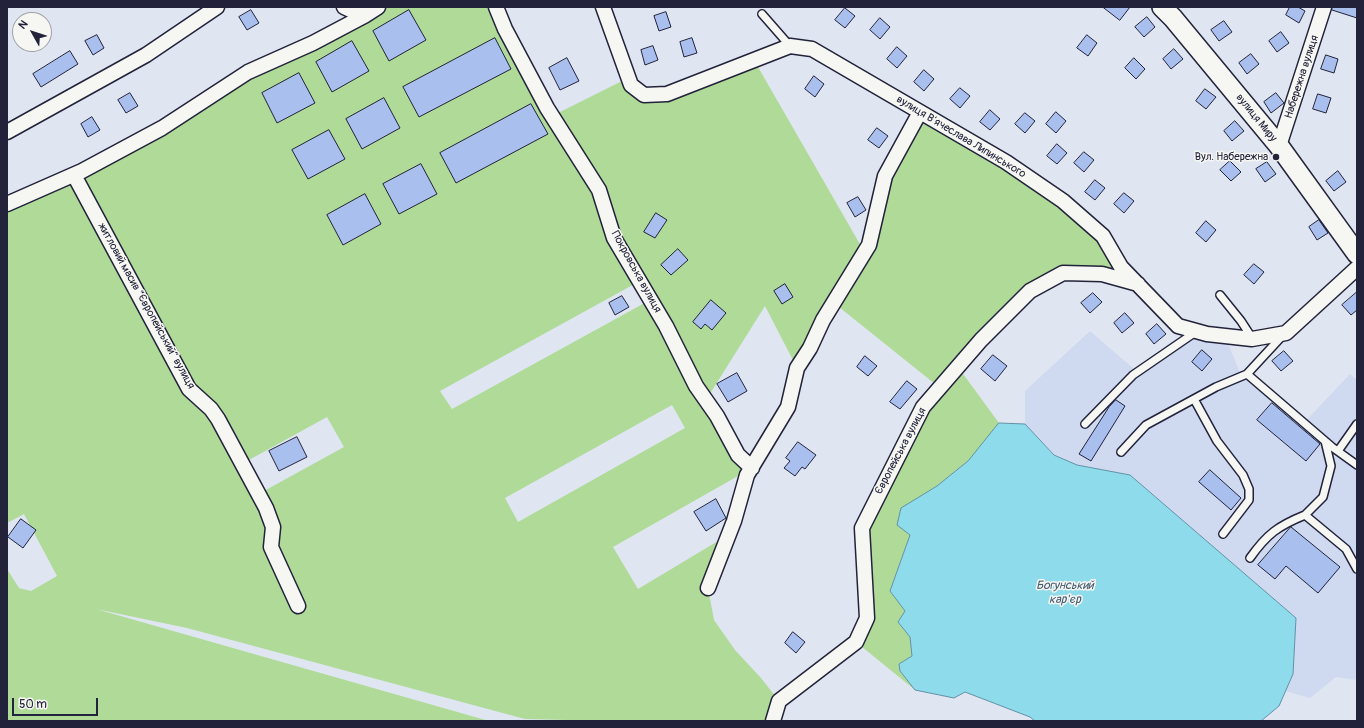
<!DOCTYPE html>
<html>
<head>
<meta charset="utf-8">
<style>
  body { margin:0 }
  #map { position:relative; width:1364px; height:728px; overflow:hidden; background:#dfe6f1; font-family:Pangolin,sans-serif }
  canvas { display:block }
  .frame { position:absolute; inset:0; border:8px solid #22223b; pointer-events:none }
  .north { position:absolute; left:12px; top:12px; width:40px; height:40px; box-sizing:border-box; background:#f6f6f2; border:1px solid #a1a1a9; border-radius:50%; rotate:309deg; font-size:11px; font-weight:700; line-height:16px; text-align:center; color:#22223b }
  .north::after { content:''; display:block; margin:auto; width:14px; height:18px; background:#22223b; clip-path:polygon(50% 0,100% 100%,50% 72%,0 100%) }
  .scale { position:absolute; left:12px; top:698px; width:86px; height:18px; box-sizing:border-box; border:2px solid #22223b; border-top:0; padding-left:5px; font-size:12px; line-height:14px; white-space:nowrap; color:#22223b; -webkit-text-stroke:3px #f6f6f2; paint-order:stroke }
</style>
</head>
<body>
<div id="map">
<canvas width="1364" height="728"></canvas>
<div class="frame"></div>
<div class="north">N</div>
<div class="scale">50 m</div>
</div>
<script>
const c = document.querySelector('canvas').getContext('2d');
c.lineJoin = 'round';
function fillPath(path, color) { c.fillStyle = color; c.fill(path, 'evenodd'); }
function stroke(path, color, width, dash) { c.strokeStyle = color; c.lineWidth = width; c.lineCap = dash ? 'butt' : 'round'; c.setLineDash(dash || []); c.stroke(path); }
function label(font, color, halo, rows, align = 'center') {
  c.font = font + ' Pangolin,sans-serif'; c.lineWidth = 3; c.setLineDash([]); c.textBaseline = 'middle'; c.strokeStyle = halo; c.fillStyle = color; for (const [text, x, y, turn = 0] of rows) {
    c.save(); c.translate(x, y); c.rotate((+turn || 0) * Math.PI / 180); c.textAlign = isNaN(turn) ? turn : align; if (halo) c.strokeText(text, 0, 0); c.fillText(text, 0, 0); c.restore();
  }
}
const built = new Path2D(`
  M 1090,331 L 1134,369 L 1177,338 L 1228,343 L 1240,373 L 1300,427 L 1350,374 L 1357,380 L 1357,680 L 1336,677 L 1310,698 L 1285,691 L 1293,674 L 1296,618 L 1130,475 L 1077,465 L 1054,454 L 1025,424 L 1025,391 Z`);
const green = new Path2D(`
  M 378,7 L 496,7 L 552,116 L 628,78 L 644,95 L 754,60 L 865,253 L 878,211 L 920,112 L 1063,201 L 1138,285 L 1063,273 L 1030,291 L 958,367 L 999,423 L 968,461 L 937,486 L 901,509 L 910,535 L 890,591 L 905,611 L 898,622 L 910,637 L 912,656 L 899,664 L 900,671 L 915,690 L 856,642 L 867,618 L 862,528 L 940,388 L 834,303 L 797,368 L 765,306 L 706,400 L 752,468 L 613,547 L 638,589 L 728,535 L 708,588 L 714,620 L 735,650 L 761,678 L 779,701 L 773,721 L 612,721 L 525,719 L 187,628 L 96,609 L 489,721 L 7,721 L 7,569 L 19,588 L 31,591 L 57,576 L 24,514 L 7,523 L 7,205 ZM 640,281 L 650,300 L 452,409 L 440,391 ZM 672,405 L 685,428 L 518,522 L 505,498 ZM 327,417 L 344,447 L 264,491 L 247,461 Z`);
const water = new Path2D(`
  M 999,423 L 1025,424 L 1054,455 L 1077,465 L 1130,475 L 1296,618 L 1293,674 L 1279,706 L 1261,721 L 1035,721 L 1030,717 L 965,692 L 954,698 L 915,690 L 900,671 L 899,664 L 912,656 L 910,637 L 898,622 L 905,611 L 890,591 L 910,535 L 897,525 L 901,508 L 937,486 L 968,461 Z`);
const building = new Path2D(`
  M 1103,7 L 1130,7 L 1120,20 Z
  M 1290,7 L 1298,7 L 1305,11 L 1299,23 L 1286,15 Z
  M 1332,7 L 1357,7 L 1357,18 L 1332,10 Z
  M 845,8 L 855,16 L 845,28 L 835,20 Z
  M 251,10 L 259,23 L 247,30 L 239,17 Z
  M 409,10 L 426,40 L 389,61 L 373,31 Z
  M 666,12 L 671,27 L 659,31 L 654,16 Z
  M 1147,17 L 1155,27 L 1144,37 L 1135,27 Z
  M 880,18 L 890,27 L 880,39 L 870,30 Z
  M 1224,21 L 1232,32 L 1219,41 L 1211,30 Z
  M 1281,32 L 1289,43 L 1277,52 L 1269,41 Z
  M 97,35 L 104,48 L 93,55 L 85,41 Z
  M 1087,35 L 1097,43 L 1088,56 L 1077,48 Z
  M 495,38 L 511,69 L 419,117 L 403,87 Z
  M 692,38 L 697,53 L 684,57 L 680,42 Z
  M 352,41 L 369,71 L 332,92 L 316,62 Z
  M 653,46 L 658,60 L 645,65 L 641,50 Z
  M 897,47 L 907,56 L 897,68 L 887,59 Z
  M 1174,49 L 1183,59 L 1171,69 L 1163,59 Z
  M 70,51 L 78,64 L 41,87 L 33,74 Z
  M 1251,54 L 1259,64 L 1247,74 L 1239,63 Z
  M 1326,55 L 1338,59 L 1334,73 L 1321,69 Z
  M 567,58 L 579,81 L 560,90 L 549,68 Z
  M 1134,58 L 1145,69 L 1136,79 L 1125,68 Z
  M 924,70 L 934,79 L 924,91 L 914,82 Z
  M 299,73 L 315,103 L 277,123 L 262,93 Z
  M 814,76 L 824,84 L 815,97 L 805,89 Z
  M 960,88 L 970,96 L 960,108 L 950,99 Z
  M 1205,89 L 1216,97 L 1206,109 L 1196,101 Z
  M 130,93 L 138,106 L 126,113 L 118,100 Z
  M 1276,93 L 1284,103 L 1271,113 L 1264,102 Z
  M 1318,94 L 1331,98 L 1326,113 L 1313,109 Z
  M 384,98 L 400,128 L 362,149 L 346,119 Z
  M 531,104 L 548,134 L 456,183 L 440,153 Z
  M 990,110 L 1000,119 L 990,130 L 980,122 Z
  M 1056,112 L 1066,121 L 1056,133 L 1046,124 Z
  M 1025,113 L 1035,121 L 1025,133 L 1015,124 Z
  M 92,117 L 100,130 L 88,137 L 81,124 Z
  M 1235,121 L 1244,131 L 1232,141 L 1224,131 Z
  M 877,128 L 888,136 L 879,148 L 868,140 Z
  M 329,130 L 345,159 L 308,179 L 292,150 Z
  M 1057,144 L 1067,153 L 1057,164 L 1047,156 Z
  M 1084,152 L 1094,160 L 1084,172 L 1074,163 Z
  M 1230,161 L 1241,172 L 1231,181 L 1220,170 Z
  M 1267,162 L 1276,174 L 1265,182 L 1256,169 Z
  M 421,164 L 437,194 L 399,214 L 383,184 Z
  M 1338,171 L 1346,182 L 1334,191 L 1326,181 Z
  M 1095,180 L 1105,188 L 1095,200 L 1085,192 Z
  M 1124,193 L 1134,201 L 1124,213 L 1114,204 Z
  M 365,194 L 381,224 L 343,245 L 327,215 Z
  M 858,197 L 866,210 L 855,217 L 847,203 Z
  M 656,213 L 667,220 L 655,238 L 644,232 Z
  M 1319,220 L 1328,233 L 1317,240 L 1309,227 Z
  M 1206,221 L 1216,230 L 1206,242 L 1196,233 Z
  M 678,249 L 688,260 L 671,275 L 661,265 Z
  M 1254,264 L 1264,272 L 1254,284 L 1244,275 Z
  M 785,284 L 793,297 L 782,304 L 774,291 Z
  M 1357,292 L 1357,310 L 1351,315 L 1342,305 Z
  M 1093,293 L 1102,302 L 1090,313 L 1081,303 Z
  M 622,296 L 629,307 L 615,315 L 609,303 Z
  M 711,300 L 726,313 L 712,330 L 705,324 L 701,329 L 693,322 Z
  M 1125,313 L 1134,323 L 1122,333 L 1114,323 Z
  M 1157,324 L 1166,334 L 1154,344 L 1146,334 Z
  M 1202,350 L 1212,359 L 1202,371 L 1192,362 Z
  M 1284,351 L 1293,361 L 1281,371 L 1272,361 Z
  M 993,355 L 1007,366 L 995,381 L 981,369 Z
  M 865,356 L 877,366 L 868,376 L 857,367 Z
  M 737,373 L 747,391 L 728,402 L 717,384 Z
  M 907,381 L 917,389 L 900,409 L 890,402 Z
  M 1116,400 L 1125,406 L 1091,461 L 1079,454 L 1109,407 Z
  M 1272,403 L 1320,444 L 1306,461 L 1257,420 Z
  M 297,437 L 307,457 L 279,471 L 269,451 Z
  M 798,442 L 816,455 L 805,469 L 802,467 L 795,476 L 784,468 L 790,461 L 786,458 Z
  M 1210,470 L 1241,498 L 1231,510 L 1199,482 Z
  M 716,499 L 726,518 L 706,531 L 694,512 Z
  M 21,519 L 36,530 L 23,548 L 8,537 Z
  M 1291,527 L 1340,567 L 1318,593 L 1286,566 L 1275,579 L 1258,565 Z
  M 793,632 L 805,642 L 796,653 L 785,643 Z`);
const lane = new Path2D(`
  M 762,14 L 790,46
  M 1220,295 L 1241,321 L 1252,338
  M 1284,334 L 1247,374 L 1332,447 L 1357,465
  M 1194,399 L 1217,441 L 1243,475 L 1249,489 L 1249,500 L 1223,534
  M 1085,424 L 1133,375 L 1197,331
  M 1325,441 L 1331,466 L 1323,497 L 1305,515 L 1346,549 L 1357,569
  M 1338,451 L 1357,424
  M 1121,452 L 1146,425 L 1216,387 L 1247,374
  M 1250,558 C 1267,534 1278,526 1305,515`);
const street = new Path2D(`
  M 344,7 L 364,16 L 378,7
  M 496,7 L 505,29 L 547,108 L 599,190 L 614,238 L 666,326 L 696,386 L 717,416 L 738,455 L 752,468
  M 603,7 L 631,85 L 644,95 L 667,94 L 790,46 L 812,49 L 1006,162 L 1063,201 L 1103,236 L 1121,267 L 1178,326 L 1207,334 L 1252,339 L 1286,333 L 1357,268
  M 7,132 L 146,55 L 217,7
  M 1279,146 L 1324,7
  M 74,175 L 189,389 L 211,409 L 218,419 L 266,508 L 273,527 L 271,547 L 298,606
  M 7,204 L 82,171 L 162,128 L 248,72 L 313,43 L 364,16
  M 708,588 L 734,521 L 747,475 L 788,407 L 797,368 L 810,348 L 823,320 L 869,245 L 885,176 L 920,112
  M 773,721 L 779,701 L 856,642 L 867,618 L 862,528 L 923,407 L 981,340 L 1030,291 L 1063,273 L 1102,274 L 1138,284`);
const secondary = new Path2D(`
  M 1162,7 L 1173,18 L 1279,146 L 1357,254`);
const markers = [
  [1276,157,4,"#22223b"]
];
const streetNames = [
  ["Набережна вулиця",1302,77,-72],
  ["вулиця Миру",1256,118,51],
  ["вулиця Вʼячеслава Липинського",961,137,31],
  ["Покровська вулиця",636,272,61],
  ["житловий масив “Європейський“ вулиця",146,306,61],
  ["Європейська вулиця",901,451,-62]
];
const poiNames = [
  ["Вул. Набережна",1268,157]
];
const waterNames = [
  ["Богунський",1065,586],
  ["кар'єр",1065,600]
];
fillPath(built, '#cfdaf0');
fillPath(green, '#afda98');
fillPath(water, '#8ddbeb');
stroke(water, '#6291a5', 1);
fillPath(building, '#a9bfee');
stroke(building, '#22223b', 1);
stroke(lane, '#22223b', 10);
stroke(street, '#22223b', 17);
stroke(secondary, '#22223b', 22);
stroke(lane, '#f6f6f2', 7);
stroke(street, '#f6f6f2', 14);
stroke(secondary, '#f6f6f2', 19);
for (const [x, y, r, color] of markers) { const dot = new Path2D(); dot.arc(x, y, r, 0, 2 * Math.PI); c.fillStyle = color; c.fill(dot); stroke(dot, '#f6f6f2', 1.5); }
label('11px', '#22223b', '#f6f6f2', streetNames);
label('11px', '#22223b', '#f6f6f2', poiNames, 'right');
label('italic 12px', '#425a70', '#f6f6f2', waterNames);
</script>
</body>
</html>
